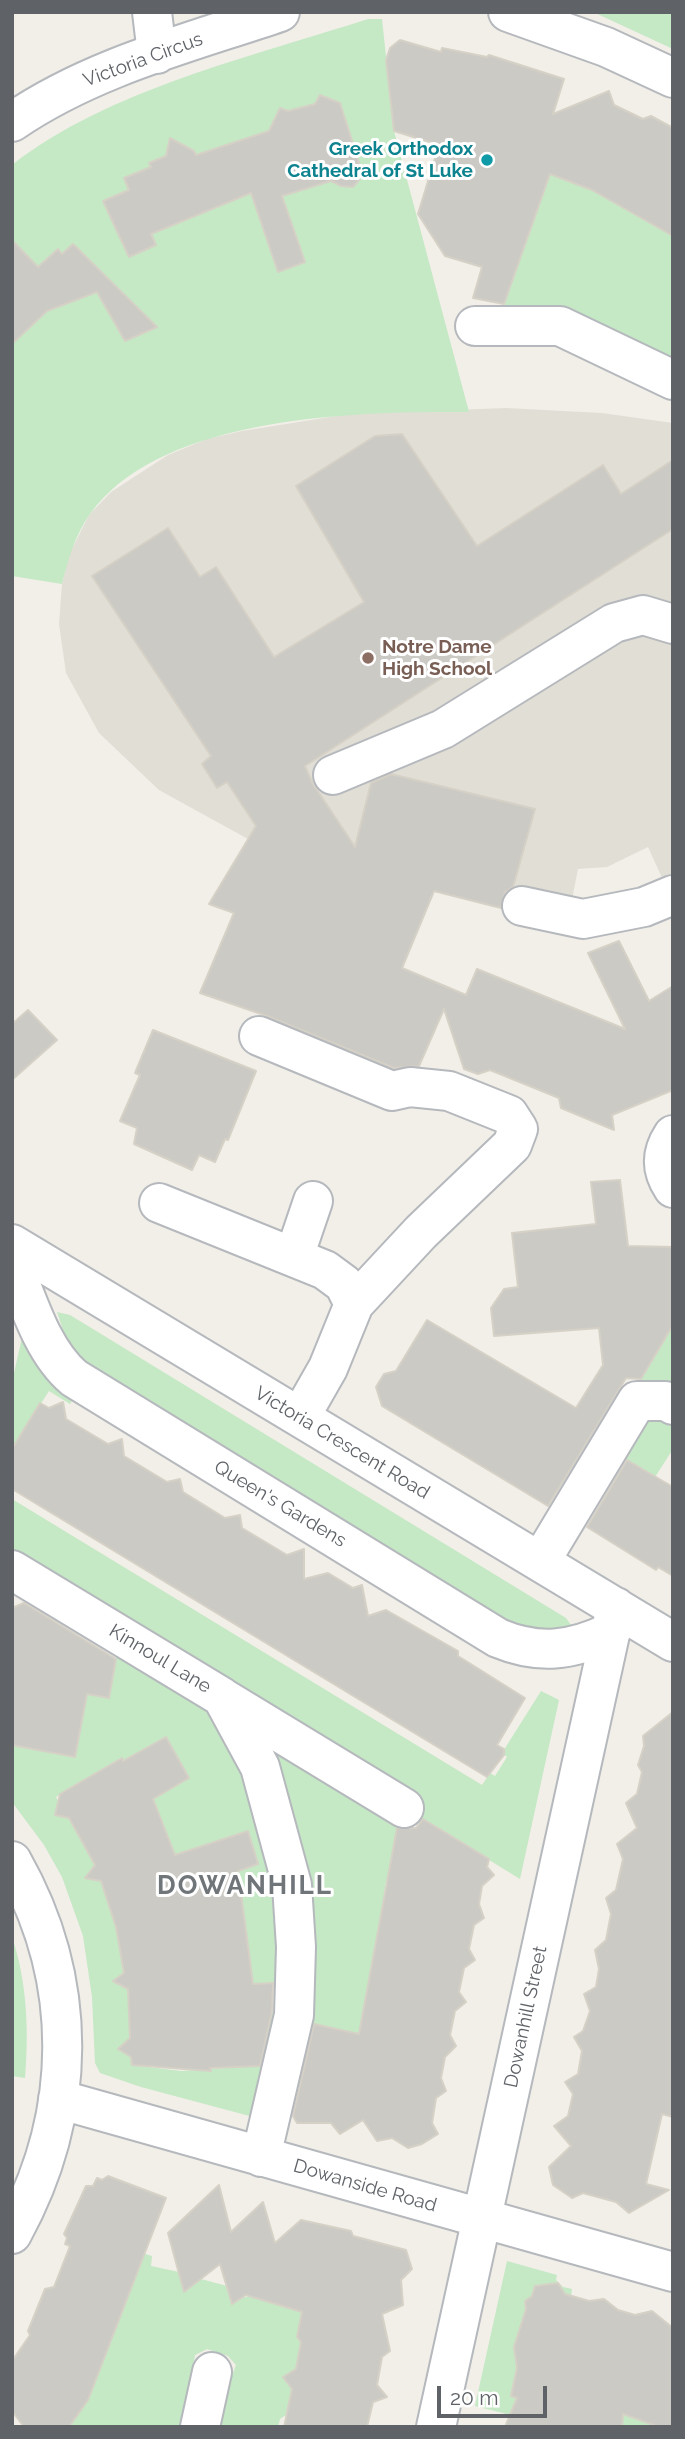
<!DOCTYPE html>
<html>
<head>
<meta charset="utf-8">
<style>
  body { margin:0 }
  #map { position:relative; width:685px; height:2439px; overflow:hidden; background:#f1efe8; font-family:Raleway,sans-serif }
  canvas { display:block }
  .frame { position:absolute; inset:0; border:14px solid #5f6368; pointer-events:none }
  .scale { position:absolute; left:437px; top:2386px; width:110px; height:32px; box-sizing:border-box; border:4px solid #5f6368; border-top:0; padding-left:9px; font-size:21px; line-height:24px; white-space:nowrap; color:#5f6368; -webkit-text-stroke:5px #fff; paint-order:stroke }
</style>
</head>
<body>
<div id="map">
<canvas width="685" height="2439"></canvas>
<div class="frame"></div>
<div class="scale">20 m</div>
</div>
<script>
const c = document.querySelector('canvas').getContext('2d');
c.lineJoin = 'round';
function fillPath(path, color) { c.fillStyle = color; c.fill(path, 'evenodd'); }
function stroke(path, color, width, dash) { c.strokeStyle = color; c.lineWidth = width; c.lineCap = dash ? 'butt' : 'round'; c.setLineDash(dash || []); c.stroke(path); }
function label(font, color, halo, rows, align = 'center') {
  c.font = font + ' Raleway,sans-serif'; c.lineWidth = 6; c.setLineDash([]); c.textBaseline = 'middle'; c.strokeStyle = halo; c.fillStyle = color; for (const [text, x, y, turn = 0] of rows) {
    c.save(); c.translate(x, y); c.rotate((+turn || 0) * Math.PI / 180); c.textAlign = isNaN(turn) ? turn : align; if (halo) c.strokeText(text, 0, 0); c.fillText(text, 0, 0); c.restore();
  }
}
const education = new Path2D(`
  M 506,408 L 602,413 L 673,423 L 673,875 L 663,880 L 648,847 L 607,867 L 578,869 L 572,899 L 507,910 L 375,875 L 369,889 L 248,839 L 159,790 L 99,733 L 66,673 L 59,624 L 62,584 L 69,555 L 89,515 L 111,492 L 168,455 L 207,439 L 242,431 L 349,414 Z`);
const green = new Path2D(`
  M 593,12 L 673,12 L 673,49 Z
  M 368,19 L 382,19 L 394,131 L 469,412 C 359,411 160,415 90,514 C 75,535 68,560 62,584 L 12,576 L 12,165 C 107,90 254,56 368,19 Z
  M 550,174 L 592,190 L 673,236 L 673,370 L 499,320 Z
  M 57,1312 L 70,1315 L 566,1618 L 574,1629 L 530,1637 L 94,1377 L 66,1339 Z
  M 673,1329 L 673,1388 L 638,1385 L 652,1361 L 637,1333 Z
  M 23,1333 L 76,1394 L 70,1404 L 49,1391 L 15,1444 L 12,1467 L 12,1382 Z
  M 647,1405 L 673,1420 L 673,1449 L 655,1477 L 616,1453 Z
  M 12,1499 L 482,1785 L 490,1773 L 495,1776 L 507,1757 L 502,1753 L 541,1691 L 559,1700 L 520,1879 L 421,1818 L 419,1801 L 12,1553 Z
  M 118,1649 L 202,1698 L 227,1734 L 271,1853 L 281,1982 L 245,1985 L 187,1890 L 257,1864 L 174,1856 L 151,1800 L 189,1777 L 166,1738 L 123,1761 L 121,1758 L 56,1797 L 95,1864 L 91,1870 L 95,1880 L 101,1881 L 116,1927 L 124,1973 L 120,1976 L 121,1985 L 127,1989 L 128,1994 L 132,2065 L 181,2071 L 255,2066 L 250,2015 L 283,2012 L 257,2118 L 141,2087 L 100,2073 L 95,2063 L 92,1997 L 83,1936 L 62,1877 L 44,1845 L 12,1802 L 12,1745 L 54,1753 L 87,1694 L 109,1697 Z
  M 271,1745 L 398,1820 L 397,1826 L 402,1827 L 391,1882 L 386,1881 L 384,1894 L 387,1895 L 364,2042 L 329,2038 L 330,2027 L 306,2022 Z
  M 12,1937 C 27,1981 29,2031 25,2078 L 12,2076 Z
  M 132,2250 L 152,2256 L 151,2266 L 179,2272 L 181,2281 L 194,2284 L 201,2279 L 227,2286 L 229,2295 L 241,2298 L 314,2283 L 297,2337 L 301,2342 L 296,2369 L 288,2383 L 292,2389 L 286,2415 L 280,2419 L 278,2427 L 213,2427 L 236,2365 L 228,2356 L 207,2349 L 195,2355 C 190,2380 194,2402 188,2427 L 69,2427 L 88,2400 L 128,2297 Z
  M 507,2261 L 557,2275 L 556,2280 L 563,2287 L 572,2289 L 571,2296 L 564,2294 L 557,2284 L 535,2285 L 527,2322 L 522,2321 C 518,2335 510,2354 518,2366 L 511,2396 L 530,2401 L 610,2405 L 665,2427 L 558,2427 L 475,2406 Z`);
const building = new Path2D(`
  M 400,40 L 441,52 L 442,48 L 487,57 L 489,55 L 564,79 L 553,114 L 609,91 L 614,105 L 643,119 L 651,116 L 673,128 L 673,236 L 592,190 L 550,174 L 504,304 L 473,298 L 482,267 L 445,256 L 418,214 L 439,145 L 394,131 L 386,60 L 390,48 Z
  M 320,95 L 340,103 L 363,175 L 353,187 L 341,186 L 331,181 L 282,196 L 305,262 L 278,272 L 251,193 L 151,234 L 156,245 L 129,257 L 103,201 L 129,190 L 124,178 L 151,167 L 149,163 L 166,156 L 170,138 L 194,151 L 196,155 L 269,131 L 280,108 L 288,111 L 315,104 Z
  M 12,240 L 38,267 L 58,249 L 62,254 L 73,244 L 157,327 L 125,341 L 97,292 L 47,311 L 12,344 Z
  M 402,434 L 477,546 L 603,465 L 621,494 L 673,460 L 673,529 L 305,766 L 313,784 L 355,847 L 371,783 L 391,774 L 535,809 L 513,887 L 505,892 L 501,908 L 434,891 L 402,968 L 466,995 L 477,969 L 625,1029 L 588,953 L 619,941 L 649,1001 L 673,986 L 673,1090 L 612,1115 L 614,1130 L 561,1108 L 559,1098 L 490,1070 L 478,1074 L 464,1069 L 444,1009 L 419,1066 L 394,1068 L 267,1016 L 200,993 L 234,913 L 209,904 L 256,826 L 227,782 L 217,788 L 202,764 L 211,756 L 92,576 L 168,528 L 200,577 L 216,567 L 274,657 L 364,602 L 296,486 L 375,436 Z
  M 28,1010 L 57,1040 L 12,1080 L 12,1024 Z
  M 153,1030 L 256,1071 L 228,1140 L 225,1139 L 215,1162 L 199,1155 L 192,1170 L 134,1144 L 137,1128 L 120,1121 L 140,1075 L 135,1073 Z
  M 620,1180 L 628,1246 L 673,1247 L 673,1325 L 641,1379 L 626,1378 L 548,1506 L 382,1406 L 376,1387 L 384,1374 L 396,1371 L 427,1320 L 576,1408 L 603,1365 L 599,1328 L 494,1336 L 491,1308 L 504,1289 L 518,1287 L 512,1233 L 596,1224 L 591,1182 Z
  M 63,1402 L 66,1419 L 108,1444 L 122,1439 L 124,1456 L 167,1482 L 180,1479 L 183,1492 L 225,1518 L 240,1515 L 242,1528 L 287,1555 L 304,1549 L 304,1579 L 328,1573 L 353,1588 L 362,1585 L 368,1616 L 386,1610 L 458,1651 L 458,1656 L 525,1698 L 497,1745 L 504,1749 L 504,1755 L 487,1777 L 12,1489 L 12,1449 L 40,1403 L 49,1408 Z
  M 627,1460 L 673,1487 L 673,1576 L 658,1567 L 656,1570 L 587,1527 Z
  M 24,1603 L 116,1659 L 109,1698 L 87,1694 L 75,1757 L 12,1745 L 12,1608 Z
  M 673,1712 L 673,2117 L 662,2114 L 646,2184 L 669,2190 L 629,2213 L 616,2202 L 583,2193 L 572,2198 L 553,2185 L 549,2167 L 571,2146 L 554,2126 L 568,2116 L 573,2094 L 565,2082 L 578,2074 L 582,2051 L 574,2037 L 583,2031 L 590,2011 L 584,1994 L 596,1987 L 599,1969 L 595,1950 L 606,1940 L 611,1914 L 606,1898 L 616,1890 L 623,1859 L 617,1844 L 637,1828 L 626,1803 L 637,1794 L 642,1772 L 638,1765 L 644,1746 L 643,1736 Z
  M 166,1737 L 189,1778 L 153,1799 L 175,1855 L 248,1831 L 258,1864 L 238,1871 L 253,1984 L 273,1983 L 272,2012 L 260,2066 L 210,2068 L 211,2071 L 132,2065 L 131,2057 L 118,2049 L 130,2038 L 128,1989 L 113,1981 L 124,1973 L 116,1927 L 101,1881 L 85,1878 L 95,1865 L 79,1836 L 69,1818 L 55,1815 L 60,1794 L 122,1758 L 123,1761 Z
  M 423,1819 L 489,1859 L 487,1867 L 494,1875 L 482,1886 L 479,1904 L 484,1918 L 474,1925 L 469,1949 L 475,1960 L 464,1968 L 459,1992 L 466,2002 L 455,2011 L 450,2035 L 456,2046 L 445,2057 L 441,2078 L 446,2091 L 436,2098 L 432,2123 L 438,2134 L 422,2144 L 408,2148 L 392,2138 L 377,2141 L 363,2120 L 340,2134 L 331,2123 L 297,2123 L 293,2116 L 314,2024 L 359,2034 L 397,1828 L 416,1828 Z
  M 108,2176 L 166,2198 L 88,2400 L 69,2427 L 24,2427 L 12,2411 L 12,2361 L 30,2335 L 28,2331 L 45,2289 L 54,2287 L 70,2246 L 65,2244 L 67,2238 L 64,2234 L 86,2186 L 93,2186 L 97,2178 L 102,2180 Z
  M 219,2185 L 231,2232 L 263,2202 L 275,2243 L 301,2220 L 351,2231 L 353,2236 L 406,2250 L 412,2269 L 401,2280 L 403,2305 L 382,2314 L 390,2351 L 382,2357 L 377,2385 L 387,2397 L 373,2402 L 367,2427 L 284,2427 L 292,2389 L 283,2377 L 296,2369 L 301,2342 L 297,2337 L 302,2312 L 246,2295 L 232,2304 L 220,2264 L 184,2292 L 168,2233 Z
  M 558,2283 L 565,2294 L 589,2301 L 604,2299 L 618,2310 L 635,2315 L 652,2311 L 673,2328 L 673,2427 L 659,2427 L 623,2414 L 622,2427 L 505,2427 L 517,2398 L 511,2396 L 517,2368 L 514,2347 L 526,2309 L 525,2301 L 532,2296 L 535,2286 Z`);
const minor = new Path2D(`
  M 152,12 L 157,54
  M 508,12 L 606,47 L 673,78
  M 12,122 C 92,67 189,43 280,12
  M 475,326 L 560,326 L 673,380
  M 333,775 L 443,729 L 614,623 L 643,615 L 673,624
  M 522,906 L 583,919 L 644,907 L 673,895
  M 259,1036 L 392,1091 L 410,1087 L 449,1091 L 509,1115 L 518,1129 L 512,1145 L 421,1232 L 354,1304
  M 673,1135 C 661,1153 661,1170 673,1188
  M 159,1203 L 325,1270 L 344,1284 L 354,1304 L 328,1368 L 300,1417
  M 12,1244 L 673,1642
  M 294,1257 L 313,1201
  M 12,1262 C 28,1301 42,1351 74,1378 L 498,1638 C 539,1655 571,1651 611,1632
  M 540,1562 L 637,1401 L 666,1401 L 673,1405
  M 12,1570 L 222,1697 L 260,1767 L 292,1885 L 296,1947 L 294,2015 L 261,2157
  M 223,1698 L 404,1808
  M 12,1861 C 80,1981 78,2114 12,2234
  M 58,2099 L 673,2272
  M 200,2427 L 212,2372
  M 436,2427 L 616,1607`);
const markers = [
  [487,160,7,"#0f9aa8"],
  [368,658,7,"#8d6e63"]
];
const streetNames = [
  ["Victoria Circus",143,60,-20],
  ["Victoria Crescent Road",342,1443,31],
  ["Queen's Gardens",280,1504,31],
  ["Kinnoul Lane",160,1659,31],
  ["Dowanhill Street",526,2017,-78],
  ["Dowanside Road",365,2186,16]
];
const cultureNames = [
  ["Greek Orthodox",473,149],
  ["Cathedral of St Luke",473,171]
];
const educationNames = [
  ["Notre Dame",382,647],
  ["High School",382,669]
];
const districtNames = [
  ["DOWANHILL",245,1886]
];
fillPath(education, '#e1ded6');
fillPath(green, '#c5e8c5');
fillPath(building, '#cccac5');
stroke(building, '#d6d1c6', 2);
stroke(minor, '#b5b8bc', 42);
stroke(minor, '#fff', 38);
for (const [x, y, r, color] of markers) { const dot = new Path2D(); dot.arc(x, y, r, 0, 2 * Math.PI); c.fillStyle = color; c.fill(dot); stroke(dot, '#fff', 2.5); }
label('19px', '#5f6368', '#fff', streetNames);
label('bold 19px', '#0d838f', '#fff', cultureNames, 'right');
label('bold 19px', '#785e54', '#fff', educationNames, 'left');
c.letterSpacing = '2px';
label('bold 26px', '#70757a', '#fff', districtNames);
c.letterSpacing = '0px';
</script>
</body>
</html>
